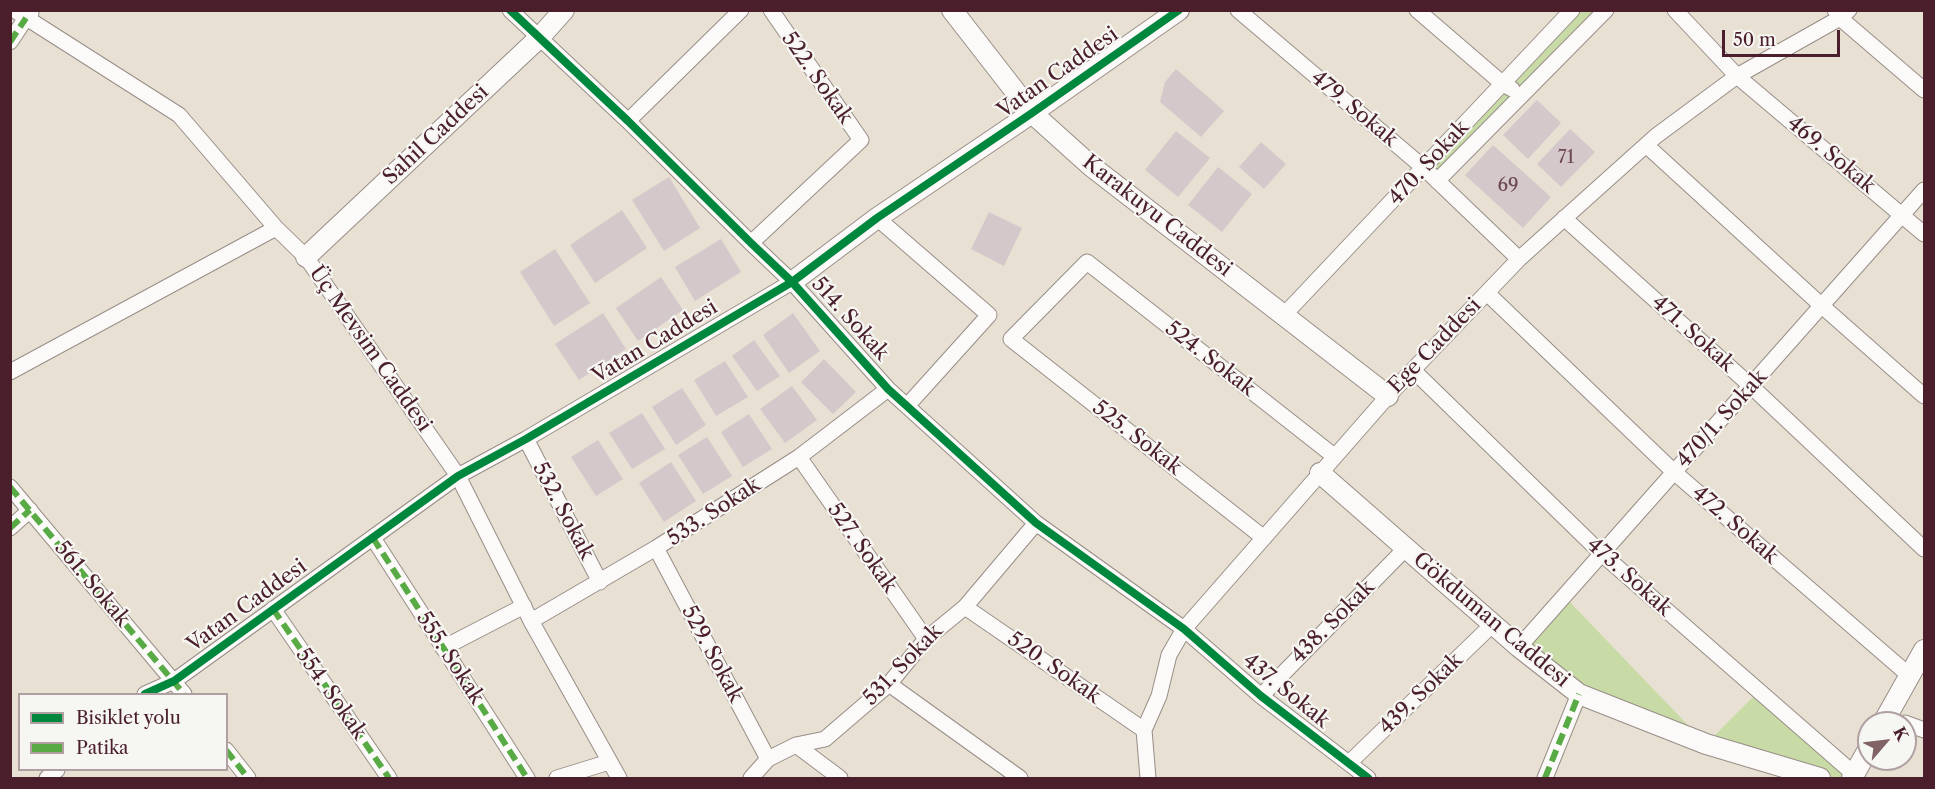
<!DOCTYPE html>
<html>
<head>
<meta charset="utf-8">
<style>
  body { margin:0 }
  #map { position:relative; width:1935px; height:789px; overflow:hidden; background:#e8e0d2; font-family:"Libre Caslon Text",serif }
  canvas { display:block }
  .frame { position:absolute; inset:0; border:12px solid #4a1f2b; pointer-events:none }
  .legend { position:absolute; left:18px; top:693px; width:210px; height:78px; box-sizing:border-box; background:#f6f6f2; border:2px solid #b1a0a2; margin:0; padding:8px 10px; list-style:none; font-size:18px; color:#4a1f2b }
  .legend li { display:flex; align-items:center; gap:12px; height:30px }
  .legend b { width:30px; border:2px solid #b1a0a2 }
  .north { position:absolute; left:1857px; top:711px; width:60px; height:60px; box-sizing:border-box; background:#f6f6f2; border:2px solid #b1a0a2; border-radius:50%; rotate:62deg; font-size:16px; font-weight:700; line-height:24px; text-align:center; color:#4a1f2b }
  .north::after { content:''; display:block; margin:auto; width:21px; height:27px; background:#816365; clip-path:polygon(50% 0,100% 100%,50% 72%,0 100%) }
  .scale { position:absolute; left:1722px; top:30px; width:118px; height:27px; box-sizing:border-box; border:3px solid #4a1f2b; border-top:0; padding-left:8px; font-size:18px; line-height:21px; white-space:nowrap; color:#4a1f2b; -webkit-text-stroke:4px #f6f6f2; paint-order:stroke }
</style>
</head>
<body>
<div id="map">
<canvas width="1935" height="789"></canvas>
<div class="frame"></div>
<ul class="legend">
<li><b style="height:8px;background:#00873e"></b>Bisiklet yolu</li>
<li><b style="height:8px;background:#57aa44"></b>Patika</li>
</ul>
<div class="north">K</div>
<div class="scale">50 m</div>
</div>
<script>
const c = document.querySelector('canvas').getContext('2d');
c.lineJoin = 'round';
function fillPath(path, color) { c.fillStyle = color; c.fill(path, 'evenodd'); }
function stroke(path, color, width, dash) { c.strokeStyle = color; c.lineWidth = width; c.lineCap = dash ? 'butt' : 'round'; c.setLineDash(dash || []); c.stroke(path); }
function label(font, color, halo, rows, align = 'center') {
  c.font = font + ' "Libre Caslon Text",serif'; c.lineWidth = 4.5; c.setLineDash([]); c.textBaseline = 'middle'; c.strokeStyle = halo; c.fillStyle = color; for (const [text, x, y, turn = 0] of rows) {
    c.save(); c.translate(x, y); c.rotate((+turn || 0) * Math.PI / 180); c.textAlign = isNaN(turn) ? turn : align; if (halo) c.strokeText(text, 0, 0); c.fillText(text, 0, 0); c.restore();
  }
}
const green = new Path2D(`
  M 1572,11 L 1606,11 L 1437,181 L 1424,168 Z
  M 1564,596 L 1706,744 L 1759,691 L 1854,774 L 1852,778 L 1820,778 L 1706,744 L 1578,698 L 1519,647 Z`);
const building = new Path2D(`
  M 1176,69 L 1224,111 L 1201,137 L 1160,102 L 1165,82 Z
  M 1537,100 L 1561,123 L 1528,159 L 1503,135 Z
  M 1570,129 L 1595,152 L 1561,187 L 1537,164 Z
  M 1176,131 L 1210,158 L 1178,197 L 1145,170 Z
  M 1261,142 L 1286,164 L 1264,189 L 1239,167 Z
  M 1493,145 L 1551,197 L 1523,228 L 1465,175 Z
  M 1218,167 L 1252,194 L 1222,232 L 1188,205 Z
  M 669,177 L 700,228 L 664,251 L 632,200 Z
  M 622,210 L 647,248 L 595,283 L 570,245 Z
  M 989,212 L 1022,228 L 1004,266 L 971,249 Z
  M 721,239 L 741,272 L 695,301 L 675,267 Z
  M 555,249 L 590,303 L 554,326 L 520,272 Z
  M 661,277 L 683,310 L 638,341 L 616,308 Z
  M 603,313 L 626,349 L 579,380 L 555,344 Z
  M 793,313 L 820,351 L 789,373 L 763,335 Z
  M 754,340 L 780,376 L 757,391 L 732,356 Z
  M 824,359 L 856,392 L 833,414 L 801,382 Z
  M 725,361 L 748,397 L 716,416 L 694,380 Z
  M 792,386 L 817,420 L 785,443 L 760,409 Z
  M 682,388 L 706,425 L 676,445 L 652,407 Z
  M 642,413 L 665,449 L 632,469 L 609,433 Z
  M 749,414 L 772,449 L 743,467 L 721,432 Z
  M 707,437 L 732,476 L 703,494 L 678,455 Z
  M 598,440 L 623,479 L 596,496 L 571,457 Z
  M 671,462 L 696,501 L 664,522 L 639,483 Z`);
const minor = new Path2D(`
  M 14,10 L 179,115 L 276,228 L 306,257 L 458,476 L 531,621 L 619,778
  M 510,10 L 628,121 L 751,243 L 792,282 L 888,389 L 1036,523 L 1184,629 L 1261,696 L 1368,778
  M 1238,10 L 1424,168 L 1519,259
  M 1417,10 L 1503,84 L 1512,89
  M 1675,10 L 1737,76 L 1924,234
  M 1835,10 L 1840,18 L 1924,90
  M 10,42 L 26,18 L 31,13
  M 628,121 L 741,10
  M 1646,145 L 1822,306 L 1924,396
  M 1437,181 L 1606,10
  M 877,218 L 989,315 L 907,406
  M 1564,218 L 1752,387 L 1924,549
  M 751,243 L 861,140 L 771,10
  M 1487,293 L 1674,472 L 1910,676
  M 1284,315 L 1572,10
  M 1413,370 L 1602,554 L 1854,774
  M 10,372 L 276,228
  M 526,439 L 600,582
  M 799,457 L 926,639
  M 10,487 L 184,694
  M 10,528 L 30,510
  M 373,538 L 527,778
  M 1264,538 L 1011,339 L 1087,262 L 1334,456
  M 656,548 L 768,759
  M 965,607 L 1144,730
  M 273,609 L 389,778
  M 531,621 L 656,548 L 799,457 L 888,389
  M 1519,647 L 1924,190
  M 443,648 L 524,606
  M 889,684 L 1020,778
  M 145,694 L 174,681 L 458,476 L 526,439 L 792,282
  M 1261,696 L 1406,548
  M 1905,723 L 1924,730
  M 796,745 L 840,778
  M 226,750 L 248,778
  M 1349,763 L 1493,624
  M 47,778 L 57,770
  M 557,778 L 609,762
  M 751,778 L 768,759 L 796,745 L 825,739 L 889,684 L 926,639 L 965,607 L 1036,523
  M 1148,778 L 1144,730 L 1159,696 L 1169,655 L 1184,629 L 1388,396 L 1519,259 L 1656,136 L 1737,76 L 1840,18 L 1849,10
  M 1545,778 L 1579,694`);
const tertiary = new Path2D(`
  M 952,10 L 1032,113 L 1091,166 L 1388,396
  M 306,257 L 540,37 L 564,10
  M 792,282 L 877,218 L 1032,113 L 1179,10
  M 1320,473 L 1519,647 L 1579,694 L 1706,744 L 1820,778
  M 1883,723 L 1924,650
  M 1852,778 L 1869,748`);
const quiet = new Path2D(`
  M 10,42 L 26,18
  M 10,487 L 184,694
  M 10,528 L 30,510
  M 373,538 L 527,778
  M 273,609 L 389,778
  M 226,750 L 248,778
  M 1545,778 L 1579,694`);
const cycleway = new Path2D(`
  M 510,10 L 628,121 L 751,243 L 792,282 L 888,389 L 1036,523 L 1184,629 L 1261,696 L 1368,778
  M 145,694 L 174,681 L 458,476 L 526,439 L 792,282 L 877,218 L 1032,113 L 1179,10`);
const numberNames = [
  ["71",1566,158],
  ["69",1508,186]
];
const streetNames = [
  ["Vatan Caddesi",1058,73,-35],
  ["522. Sokak",817,78,55],
  ["479. Sokak",1354,109,40],
  ["Sahil Caddesi",436,135,-43],
  ["469. Sokak",1831,155,40],
  ["470. Sokak",1429,163,-47],
  ["Karakuyu Caddesi",1157,216,38],
  ["514. Sokak",850,319,48],
  ["471. Sokak",1693,334,42],
  ["Vatan Caddesi",655,342,-31],
  ["Ege Caddesi",1435,346,-46],
  ["Üç Mevsim Caddesi",370,349,55],
  ["524. Sokak",1210,359,38],
  ["470/1. Sokak",1722,419,-48],
  ["525. Sokak",1137,438,38],
  ["532. Sokak",563,511,62],
  ["533. Sokak",714,512,-33],
  ["472. Sokak",1735,525,41],
  ["527. Sokak",862,548,55],
  ["473. Sokak",1629,577,42],
  ["561. Sokak",92,584,50],
  ["Vatan Caddesi",247,606,-36],
  ["Gökduman Caddesi",1491,620,40],
  ["438. Sokak",1333,622,-45],
  ["529. Sokak",712,654,62],
  ["555. Sokak",450,658,57],
  ["531. Sokak",903,665,-46],
  ["520. Sokak",1054,668,35],
  ["437. Sokak",1286,691,39],
  ["554. Sokak",331,694,55],
  ["439. Sokak",1421,694,-44]
];
fillPath(green, '#c8daa5');
fillPath(building, '#d5c8cb');
stroke(minor, '#988d88', 17);
stroke(tertiary, '#988d88', 22);
stroke(minor, '#fcfaf8', 15);
stroke(tertiary, '#fcfaf8', 20);
stroke(quiet, '#57aa44', 6, [12, 6]);
stroke(cycleway, '#00873e', 8);
label('18px', '#6d4953', null, numberNames);
label('21px', '#4a1f2b', '#f6f6f2', streetNames);
</script>
</body>
</html>
